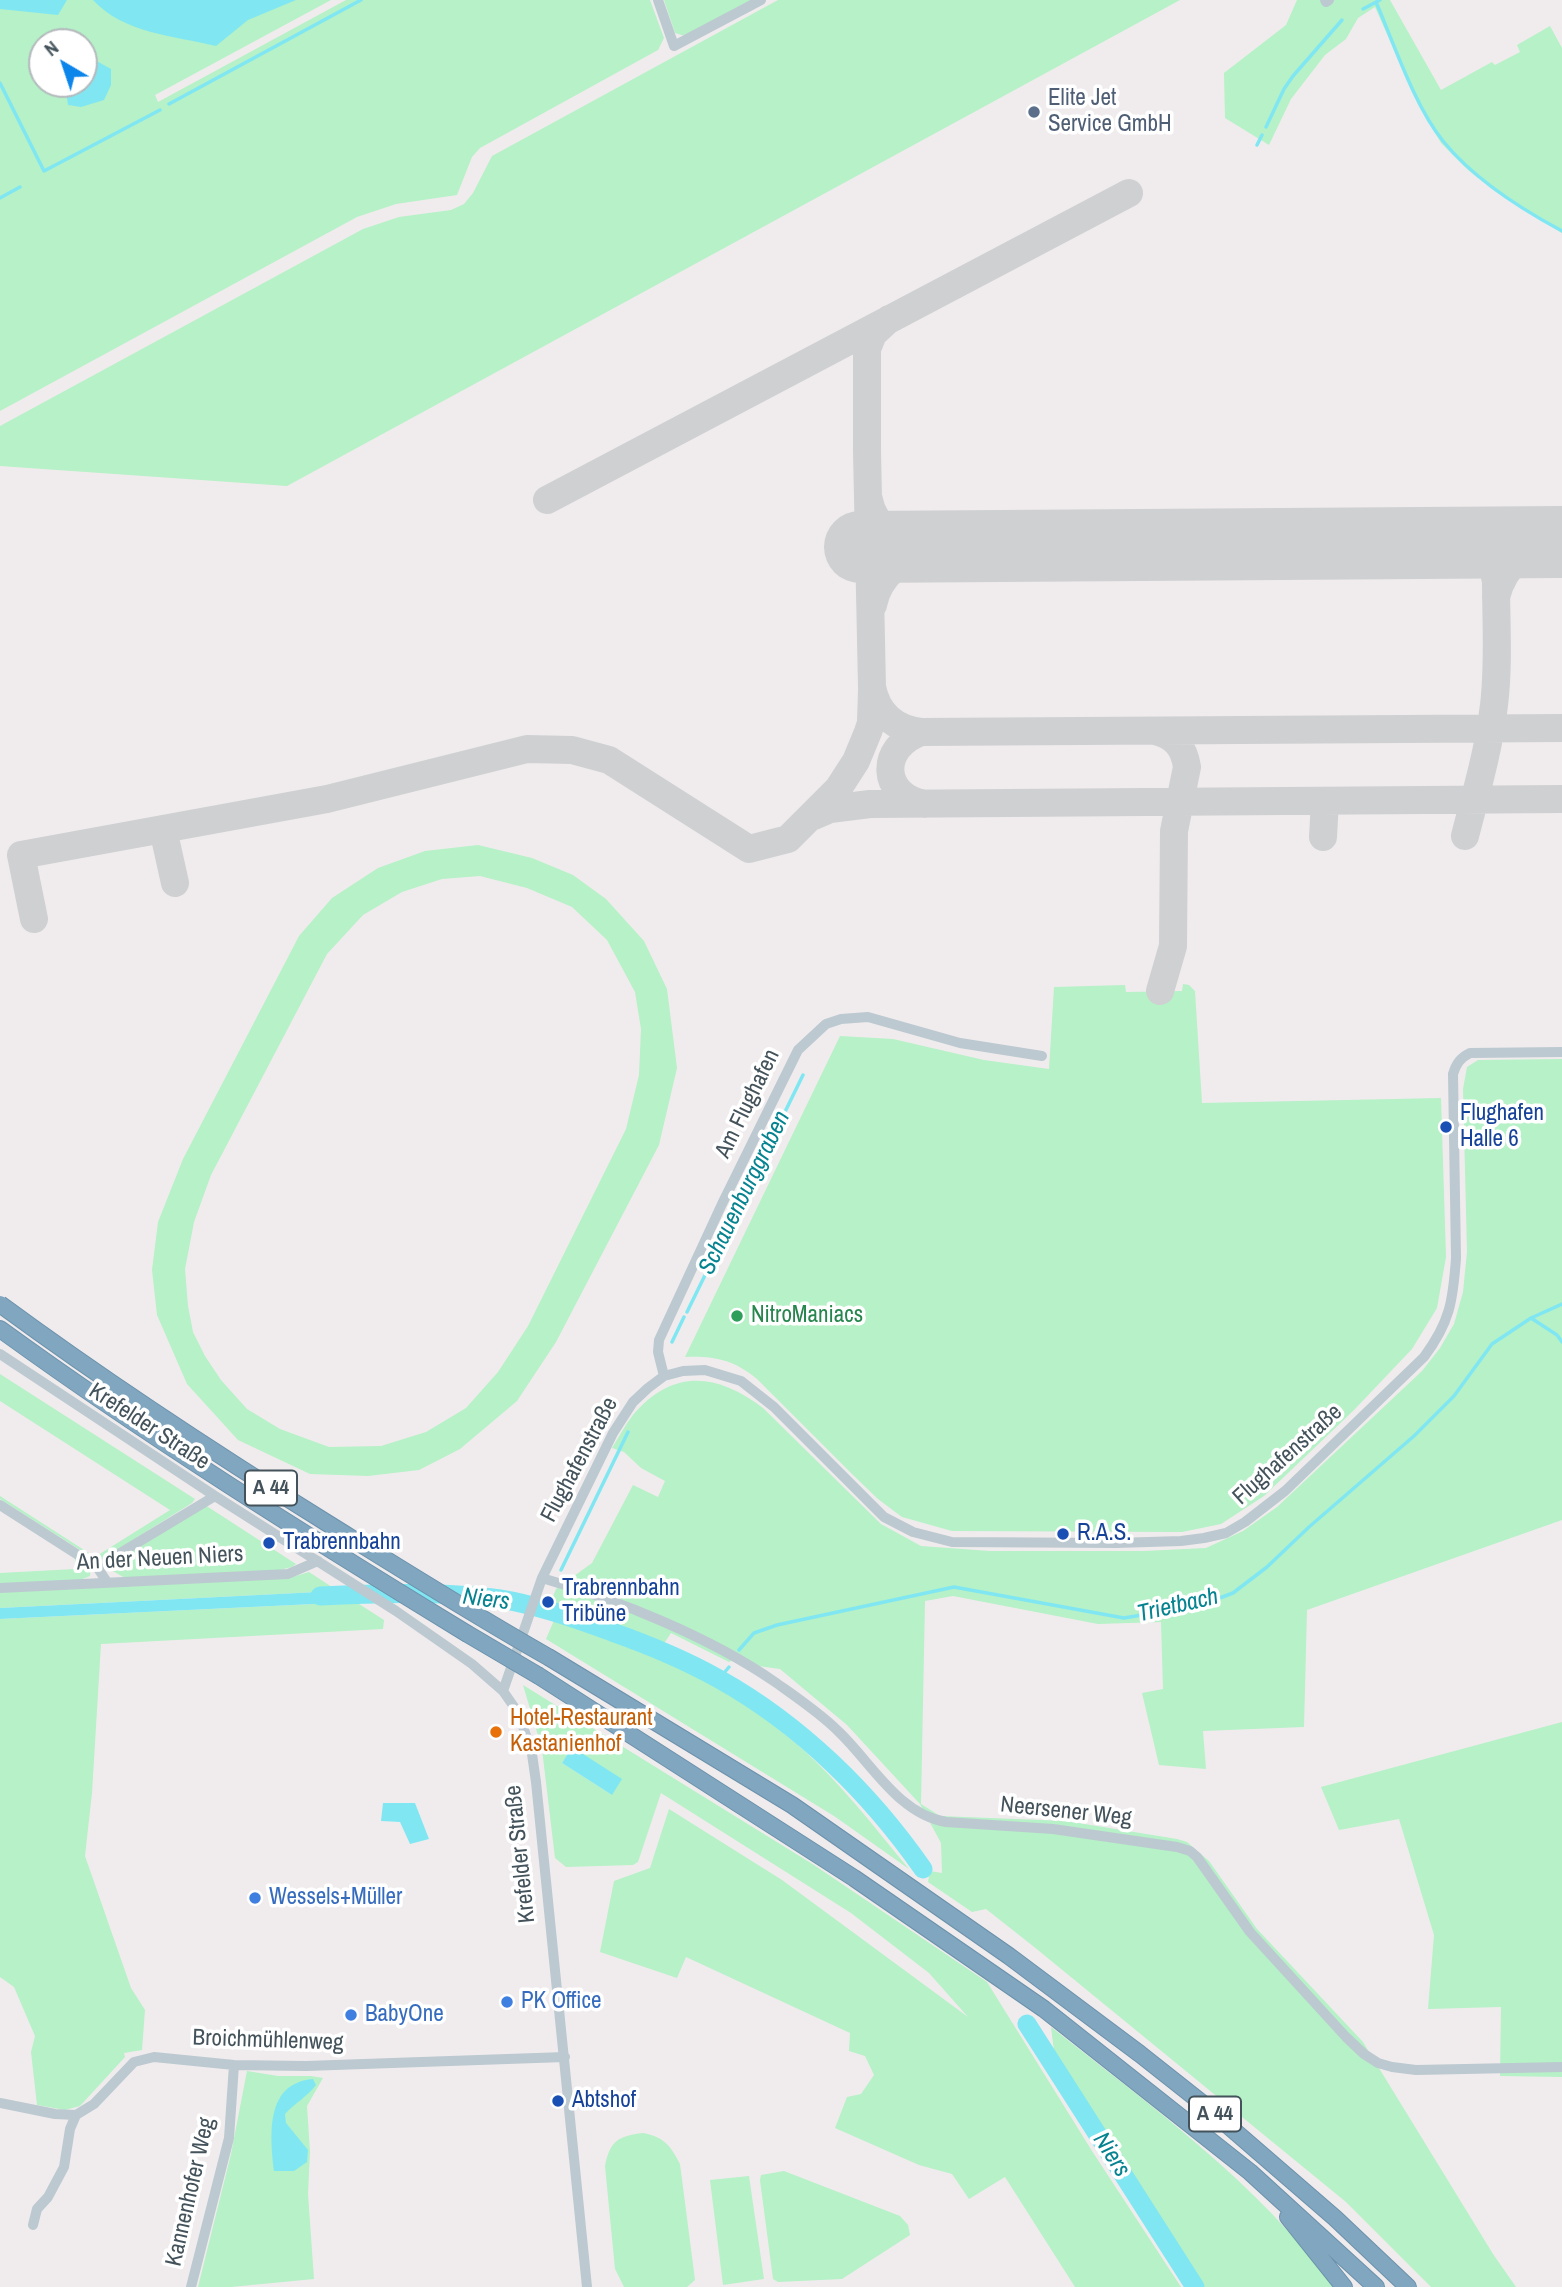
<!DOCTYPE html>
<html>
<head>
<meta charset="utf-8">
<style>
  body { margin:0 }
  #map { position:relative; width:1562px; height:2287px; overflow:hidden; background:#f0eced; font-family:"Archivo Narrow",sans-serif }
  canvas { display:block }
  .north { position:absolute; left:28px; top:28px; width:70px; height:70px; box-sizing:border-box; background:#fff; border:2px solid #b4babd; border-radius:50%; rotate:321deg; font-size:19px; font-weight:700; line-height:28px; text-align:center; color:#44535b }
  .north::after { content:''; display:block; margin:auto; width:24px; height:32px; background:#0c86ea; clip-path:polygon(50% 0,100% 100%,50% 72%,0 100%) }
</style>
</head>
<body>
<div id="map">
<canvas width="1562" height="2287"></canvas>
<div class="north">N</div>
</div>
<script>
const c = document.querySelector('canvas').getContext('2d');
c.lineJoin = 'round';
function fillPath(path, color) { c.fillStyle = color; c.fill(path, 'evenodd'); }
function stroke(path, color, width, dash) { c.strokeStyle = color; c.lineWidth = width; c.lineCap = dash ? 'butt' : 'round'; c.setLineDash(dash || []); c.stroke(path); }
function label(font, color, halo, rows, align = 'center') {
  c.font = font + ' "Archivo Narrow",sans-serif'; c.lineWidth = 7; c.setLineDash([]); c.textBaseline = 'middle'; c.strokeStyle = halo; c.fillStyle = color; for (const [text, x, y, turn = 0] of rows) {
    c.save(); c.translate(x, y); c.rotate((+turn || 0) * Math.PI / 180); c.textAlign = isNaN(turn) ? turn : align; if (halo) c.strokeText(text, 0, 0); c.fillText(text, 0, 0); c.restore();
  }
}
const green = new Path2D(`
  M 0,0 L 331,0 L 155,95 L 158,102 L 346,0 L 650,0 L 664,38 L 658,50 L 480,148 L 472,157 L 457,195 L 396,204 L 357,217 L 0,411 ZM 42,42 L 84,42 L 84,84 L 42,84 Z
  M 664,0 L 751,0 L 685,36 L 675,33 Z
  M 778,0 L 1180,0 L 287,486 L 0,466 L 0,426 L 363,229 L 399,217 L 451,210 L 464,204 L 473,193 L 492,156 Z
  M 1297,0 L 1390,0 L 1441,90 L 1492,62 L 1495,65 L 1520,52 L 1517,45 L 1550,26 L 1562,48 L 1562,233 L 1496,192 L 1468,170 L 1441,143 L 1417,102 L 1375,7 L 1358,18 L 1346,39 L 1325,55 L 1291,99 L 1269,145 L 1225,118 L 1224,73 L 1286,25 Z
  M 478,845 L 532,858 L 573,875 L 606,899 L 644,941 L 667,989 L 677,1068 L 659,1145 L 556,1342 L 517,1401 L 460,1449 L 419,1470 L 368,1476 L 310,1474 L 238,1440 L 187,1384 L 157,1315 L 152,1270 L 158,1222 L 183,1159 L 299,936 L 332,898 L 378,868 L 425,851 ZM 480,876 L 527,888 L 572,907 L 607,940 L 635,992 L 641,1029 L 639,1075 L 626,1129 L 528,1326 L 498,1372 L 466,1408 L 426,1432 L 381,1446 L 329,1447 L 280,1429 L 247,1409 L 221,1380 L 205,1356 L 193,1332 L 188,1306 L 185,1269 L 194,1222 L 211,1175 L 327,954 L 363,915 L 402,892 L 442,879 Z
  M 1183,984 L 1189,985 L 1195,991 L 1202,1103 L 1441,1098 L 1446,1257 L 1437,1308 L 1412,1349 L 1354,1410 L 1264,1496 L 1221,1524 L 1182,1532 L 952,1531 L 902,1517 L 878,1499 L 853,1475 L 757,1379 C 734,1360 715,1356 685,1357 L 840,1036 L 893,1039 L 984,1060 L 1049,1069 L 1054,987 L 1125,985 L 1126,992 L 1182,991 Z
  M 1562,1059 L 1562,1520 L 1307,1610 L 1304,1727 L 1203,1731 L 1206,1769 L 1159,1765 L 1142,1693 L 1163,1689 L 1161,1622 L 1098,1624 L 953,1596 L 925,1601 L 921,1804 L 940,1816 L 1066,1821 L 1177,1839 L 1187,1842 L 1209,1861 L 1257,1929 L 1363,2042 L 1493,2254 L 1516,2287 L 1431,2287 L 1346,2202 L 1033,1946 L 986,1909 L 972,1912 L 928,1882 L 930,1871 L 942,1873 L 941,1843 L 920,1804 L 847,1725 L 780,1669 L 751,1665 L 740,1657 L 729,1662 L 671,1633 L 663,1645 L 595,1622 L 548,1609 L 556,1589 L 592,1563 L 633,1485 L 658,1497 L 665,1481 L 641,1468 L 624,1452 L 612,1448 C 619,1437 625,1425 633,1415 C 673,1368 717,1373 763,1408 L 881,1524 L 921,1546 L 990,1551 L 1144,1551 L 1206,1548 L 1243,1531 L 1277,1507 L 1422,1371 L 1440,1348 L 1454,1324 L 1463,1292 L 1467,1252 L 1463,1089 L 1467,1067 L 1478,1060 Z
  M 0,1374 L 195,1499 L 192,1503 L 101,1560 L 93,1558 L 0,1499 L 0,1496 L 95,1557 L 170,1510 L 0,1401 Z
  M 205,1505 L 296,1564 L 292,1567 L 272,1572 L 125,1578 L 111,1570 L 110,1566 L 115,1561 Z
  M 75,1558 L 91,1568 L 90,1576 L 80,1580 L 0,1584 L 0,1573 L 75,1569 Z
  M 309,1572 L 338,1591 L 0,1608 L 0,1592 L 289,1578 Z
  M 356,1602 L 384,1620 L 383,1629 L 101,1644 L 92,1793 L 85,1856 L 131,1988 L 145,2010 L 142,2050 L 124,2053 L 125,2057 L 80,2106 L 65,2110 L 37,2105 L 31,2052 L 35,2036 L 14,1987 L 0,1977 L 0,1619 Z
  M 555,1618 C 640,1640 732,1688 799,1746 C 840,1782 874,1827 909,1869 L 834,1816 L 546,1639 Z
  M 523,1685 L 814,1865 L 987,1982 L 1092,2151 L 1181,2287 L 1075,2287 L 1005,2177 L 969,2199 L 952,2174 L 919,2165 L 835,2128 L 847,2097 L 861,2094 L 874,2075 L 865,2056 L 849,2051 L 850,2033 L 686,1957 L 677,1978 L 600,1952 L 614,1881 L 650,1868 L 669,1809 L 782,1880 L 968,2017 L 929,1973 L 851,1913 L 661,1793 L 638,1862 L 633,1865 L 566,1867 L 555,1858 L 542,1749 ZM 572,1747 L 612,1795 L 562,1763 Z
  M 1562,1722 L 1562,2077 L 1500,2076 L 1501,2007 L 1428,2009 L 1434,1935 L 1399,1819 L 1339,1830 L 1321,1787 Z
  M 1051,2027 C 1151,2106 1258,2183 1334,2287 L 1201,2287 L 1097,2127 L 1054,2051 Z
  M 247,2071 L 278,2076 L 311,2076 L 323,2078 L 307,2106 L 310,2152 L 308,2194 L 314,2279 L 231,2287 L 198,2287 L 231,2154 Z
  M 643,2133 C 664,2137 671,2146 680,2164 L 695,2280 L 687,2287 L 624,2287 L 615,2269 L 605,2166 C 610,2141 618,2136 643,2133 Z
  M 784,2171 L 900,2216 L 908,2225 L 910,2235 L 842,2279 L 778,2282 L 773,2279 L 760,2180 L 761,2175 Z
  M 749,2176 L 764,2279 L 723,2285 L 710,2180 Z`);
const water = new Path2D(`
  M 0,0 L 67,0 L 58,15 L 0,9 Z
  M 93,0 L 296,0 L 248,20 L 216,46 C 174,36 123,33 93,0 Z
  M 84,54 L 111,69 L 111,85 L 104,100 L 81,107 L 68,105 L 65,84 L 84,84 Z
  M 338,1591 L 356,1602 L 0,1619 L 0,1608 Z
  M 572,1747 L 622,1779 L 612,1795 L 562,1763 Z
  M 383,1803 L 415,1803 L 429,1839 L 410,1844 L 400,1822 L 381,1821 Z
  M 313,2079 L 316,2085 C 308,2096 294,2104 285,2114 L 286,2123 L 308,2150 L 307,2162 L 294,2171 L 274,2171 C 270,2135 265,2083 313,2079 Z`);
const stream = new Path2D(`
  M 1376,2 C 1394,44 1415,107 1443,141 C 1472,177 1521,209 1562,231
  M 1363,9 L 1380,0
  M 0,83 L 44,171 L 160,110
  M 169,104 L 361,0
  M 1266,127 L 1284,89 L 1293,76 L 1342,20
  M 1257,145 L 1262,135
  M 0,198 L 20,187
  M 687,1312 L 803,1075
  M 1531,1318 L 1557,1335 L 1562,1342
  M 672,1342 L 684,1317
  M 561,1570 L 628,1432
  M 739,1650 L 754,1633 L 777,1625 L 954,1587 L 1124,1618 L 1201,1605 L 1233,1593 L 1267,1567 L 1309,1527 L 1414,1436 L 1454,1396 L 1492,1344 L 1531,1318 L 1562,1304
  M 719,1679 L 729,1667`);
const river = new Path2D(`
  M 320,1596 C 376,1593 445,1591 500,1599 C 537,1605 578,1619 612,1632 C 649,1645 685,1660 719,1679 C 801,1725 870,1793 923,1869
  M 1027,2024 L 1195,2287`);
const taxiway = new Path2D(`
  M 889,319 L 873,334 L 867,349 L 867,451 L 872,687 C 877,713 895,729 921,732 L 1562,728
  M 547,500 L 1129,193
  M 869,500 C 875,533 904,538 932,546
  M 1456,543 C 1476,549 1492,558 1496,581 C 1496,622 1499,664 1494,705 C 1489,749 1476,793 1465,836
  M 1496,597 C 1506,560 1527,549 1562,543
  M 873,605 C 879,573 905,558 932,546
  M 1155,731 C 1175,736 1184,747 1187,767 L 1174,831 L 1173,946 L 1160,991
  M 921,732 C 879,747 880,796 925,804
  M 814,816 L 830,809 L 870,804 L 1562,799
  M 163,829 L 175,883
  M 1323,837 L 1325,801
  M 34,919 L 21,855 L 327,799 L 527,749 L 572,750 L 609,760 L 749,849 L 788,839 L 838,789 L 856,761 L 868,732 L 871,723 L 872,690`);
const runway = new Path2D(`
  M 860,547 L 1562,542`);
const minor = new Path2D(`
  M 658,0 L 674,46 L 761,0
  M 1325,0 L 1326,2 L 1329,0
  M 0,1354 L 215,1496 L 396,1611 L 472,1664 L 503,1691 L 519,1714 L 532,1754 L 536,1782 L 587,2287
  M 664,1376 L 658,1352 L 659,1340 L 722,1204 L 798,1050 L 826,1024 L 841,1019 L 868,1017 L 960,1043 L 1042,1056
  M 0,1505 L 97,1567 L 107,1582
  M 97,1567 L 215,1496
  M 542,1578 C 618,1600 710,1637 775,1682 C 796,1697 820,1713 838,1731 C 871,1762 898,1814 946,1822 L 1053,1829 L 1177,1847 L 1190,1851 L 1197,1857 L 1250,1932 L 1346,2037 L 1364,2054 L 1378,2063 L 1392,2067 L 1416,2070 L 1562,2067
  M 0,1588 L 288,1574 L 318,1561
  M 503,1691 L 542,1578 L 613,1433 L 633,1402 L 648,1388 L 664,1376 L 683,1371 L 705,1370 L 741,1381 L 774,1407 L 884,1517 L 913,1532 L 952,1542 L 1116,1543 L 1181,1541 L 1204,1538 L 1226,1533 L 1245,1522 L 1285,1491 L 1424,1357 C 1450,1322 1453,1301 1456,1258 L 1453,1074 C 1456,1064 1460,1058 1470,1053 L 1562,1052
  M 0,2103 L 55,2114 L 76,2115 L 94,2104 L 134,2062 L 154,2057 L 234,2065 L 306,2066 L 565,2057
  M 33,2225 L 37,2209 L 48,2197 L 64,2167 L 70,2129 L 76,2115
  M 191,2287 L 229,2138 L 234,2065`);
const highway = new Path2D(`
  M 0,1329 C 150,1438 307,1536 466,1633
  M 550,1658 L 792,1805 L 1009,1956 L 1140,2054 L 1202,2103 L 1335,2218 L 1408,2287
  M 539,1676 L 854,1878 L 1044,2009 L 1250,2172 L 1376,2287
  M 1288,2217 L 1344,2287`);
const highwayBridge = new Path2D(`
  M 0,1304 C 106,1382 216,1454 327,1523 C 401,1569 474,1615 550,1658
  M 466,1633 L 539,1676`);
const markers = [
  [1034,112,7,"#5c6f8a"],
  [1446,1127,7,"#1a4fb4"],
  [737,1316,7,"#2e9e5b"],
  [1063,1534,7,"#1a4fb4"],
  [269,1543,7,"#1a4fb4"],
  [548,1602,7,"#1a4fb4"],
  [496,1732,7,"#e8710a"],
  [255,1898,7,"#3f7fe0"],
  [507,2002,7,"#3f7fe0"],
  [351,2015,7,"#3f7fe0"],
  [558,2101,7,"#1a4fb4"]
];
const shields = [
  [271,1488,52],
  [1215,2114,52]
];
const shieldNames = [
  ["A 44",271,1488],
  ["A 44",1215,2114]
];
const serviceNames = [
  ["Elite Jet",1048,99],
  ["Service GmbH",1048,125]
];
const streetNames = [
  ["Am Flughafen",748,1104,-64],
  ["Krefelder Straße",149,1427,33],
  ["Flughafenstraße",1288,1455,-42],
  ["Flughafenstraße",580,1460,-62],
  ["An der Neuen Niers",160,1559,-3],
  ["Neersener Weg",1066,1812,6],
  ["Krefelder Straße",521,1854,-96],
  ["Broichmühlenweg",268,2041,2],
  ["Kannenhofer Weg",191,2192,-77]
];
const transitNames = [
  ["Flughafen",1460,1114],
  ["Halle 6",1460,1140],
  ["R.A.S.",1077,1534],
  ["Trabrennbahn",283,1543],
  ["Trabrennbahn",562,1589],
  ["Tribüne",562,1615],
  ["Abtshof",572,2101]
];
const leisureNames = [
  ["NitroManiacs",751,1316]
];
const foodNames = [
  ["Hotel-Restaurant",510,1719],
  ["Kastanienhof",510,1745]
];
const shopNames = [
  ["Wessels+Müller",269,1898],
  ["PK Office",521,2002],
  ["BabyOne",365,2015]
];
const waterNames = [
  ["Schauenburggraben",745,1193,-64],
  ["Niers",486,1600,7],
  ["Trietbach",1178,1606,-13],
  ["Niers",1111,2155,57]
];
fillPath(green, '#b6f1c7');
fillPath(water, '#80e7f2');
stroke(stream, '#80e7f2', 3.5);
stroke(river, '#80e7f2', 19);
stroke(taxiway, '#cfd0d2', 28);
stroke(runway, '#cfd0d2', 72);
stroke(highway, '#6b91ab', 18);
stroke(minor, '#bcc9d0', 10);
stroke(highway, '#80a6c0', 16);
stroke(highwayBridge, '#6b91ab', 18, []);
stroke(highwayBridge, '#80a6c0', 16);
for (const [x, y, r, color] of markers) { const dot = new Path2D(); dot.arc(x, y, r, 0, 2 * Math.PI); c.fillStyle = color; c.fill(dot); stroke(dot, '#fff', 2.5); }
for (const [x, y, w] of shields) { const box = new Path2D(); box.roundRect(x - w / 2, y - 17.5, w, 35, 5); c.fillStyle = '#fff'; c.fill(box); stroke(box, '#44535b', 2); }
label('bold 21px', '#44535b', null, shieldNames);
label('23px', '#4e5e75', '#fff', serviceNames, 'left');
label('23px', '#44535b', '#fff', streetNames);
label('23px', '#164399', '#fff', transitNames, 'left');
label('23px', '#27864d', '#fff', leisureNames, 'left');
label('23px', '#c56008', '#fff', foodNames, 'left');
label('23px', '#366cbe', '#fff', shopNames, 'left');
label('italic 24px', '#058390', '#fff', waterNames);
</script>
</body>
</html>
